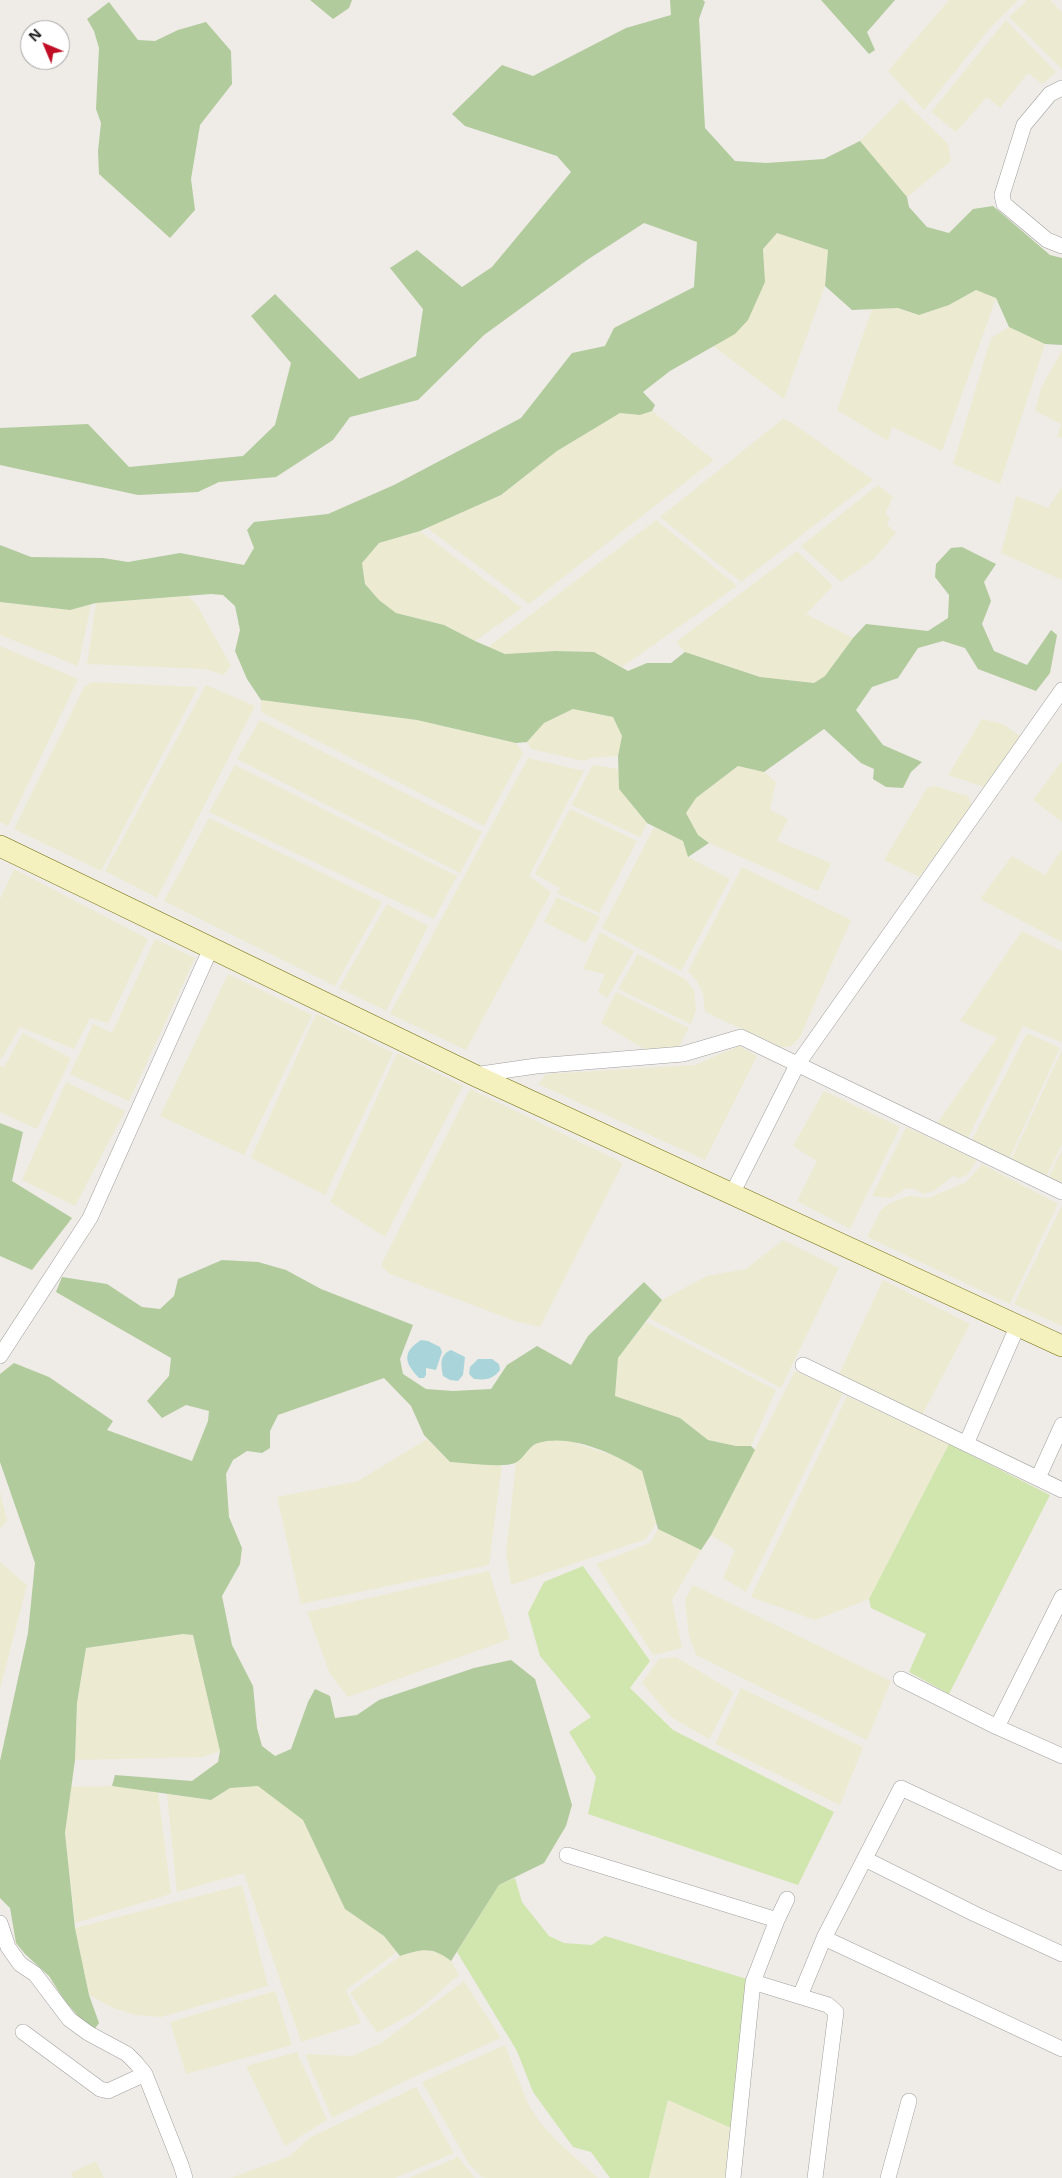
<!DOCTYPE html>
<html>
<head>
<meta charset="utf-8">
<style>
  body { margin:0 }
  #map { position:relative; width:1062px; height:2178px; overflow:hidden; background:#efebe6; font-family:"Open Sans",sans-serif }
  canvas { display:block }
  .north { position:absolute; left:20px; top:20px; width:50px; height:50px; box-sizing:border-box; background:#fff; border:1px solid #a5a5a5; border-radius:50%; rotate:315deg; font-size:14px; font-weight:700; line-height:20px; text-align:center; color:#1f1f1f }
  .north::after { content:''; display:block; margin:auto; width:18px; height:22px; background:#c00e25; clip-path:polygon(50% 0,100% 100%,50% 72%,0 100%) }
</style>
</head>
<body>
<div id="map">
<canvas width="1062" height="2178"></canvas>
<div class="north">N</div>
</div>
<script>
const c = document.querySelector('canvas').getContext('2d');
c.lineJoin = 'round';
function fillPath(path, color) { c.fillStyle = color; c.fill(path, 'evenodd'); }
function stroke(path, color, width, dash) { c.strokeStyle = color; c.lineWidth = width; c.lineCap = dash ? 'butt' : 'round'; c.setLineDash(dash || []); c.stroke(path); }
const farmland = new Path2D(`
  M 949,0 L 1018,0 L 990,28 L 924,110 L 888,71 Z
  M 1027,0 L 1050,0 L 1062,12 L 1062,69 L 1009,17 Z
  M 1006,20 L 1056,72 L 1042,84 L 1028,73 L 1000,108 L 987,97 L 956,132 L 931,112 Z
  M 902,99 L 948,144 L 951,161 L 907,197 L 860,141 Z
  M 777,233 L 828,250 L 825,286 L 784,399 L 713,346 L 735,334 L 765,282 L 763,249 Z
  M 976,290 L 996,298 L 942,451 L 892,427 L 888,441 L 837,410 L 872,309 L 898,308 L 919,315 L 949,305 Z
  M 1009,327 L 1045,344 L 1000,484 L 953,464 L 991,338 Z
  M 1062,350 L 1062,438 L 1057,437 L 1061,424 L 1035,411 L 1041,388 Z
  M 652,411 L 714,460 L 529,604 L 427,528 L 501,495 L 557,451 L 620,412 L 640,415 Z
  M 783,419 L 791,422 L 873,480 L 741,582 L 660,517 Z
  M 878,485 L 893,497 L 885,514 L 890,517 L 887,525 L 896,533 L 874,559 L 841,582 L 801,546 Z
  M 1062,487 L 1062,580 L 1001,553 L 1016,496 L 1048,508 Z
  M 656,520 L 737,586 L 622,667 L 594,652 L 556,651 L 505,654 L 488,647 Z
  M 420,531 L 522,608 L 475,641 L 444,625 L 396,613 L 379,600 L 365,584 L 362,563 L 379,543 Z
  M 797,551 L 833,586 L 806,614 L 853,638 L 825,677 L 814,683 L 760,677 L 685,652 L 676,642 Z
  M 188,596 L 197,605 L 231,666 L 223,675 L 205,669 L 87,664 L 96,603 Z
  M 0,602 L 70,610 L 91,605 L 78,666 L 0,635 Z
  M 0,646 L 78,679 L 8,826 L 0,822 Z
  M 92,682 L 198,687 L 101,871 L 14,829 L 84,687 Z
  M 206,685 L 255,706 L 157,898 L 105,871 Z
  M 261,700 L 417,720 L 516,743 L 523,753 L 484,826 L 261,712 Z
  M 573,709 L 613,717 L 622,736 L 618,756 L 590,758 L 584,761 L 531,749 L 527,742 L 544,723 Z
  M 982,719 L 1003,724 L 1021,737 L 984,787 L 948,775 Z
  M 260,720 L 482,832 L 460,873 L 237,759 Z
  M 528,758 L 584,771 L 529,876 L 551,892 L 466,1050 L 390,1014 Z
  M 1062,761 L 1062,822 L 1033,800 Z
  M 235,765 L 457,876 L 434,919 L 209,812 Z
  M 593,765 L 618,769 L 619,789 L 647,823 L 640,837 L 571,805 Z
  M 738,766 L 764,772 L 776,782 L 770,810 L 788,819 L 777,841 L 831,863 L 818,891 L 709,843 L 698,835 L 686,813 L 696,798 Z
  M 935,786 L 968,796 L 972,805 L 919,877 L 884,860 L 927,788 Z
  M 570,809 L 637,841 L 599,913 L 557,893 L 560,888 L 535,874 Z
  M 209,818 L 382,902 L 335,986 L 164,901 Z
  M 654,827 L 683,841 L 688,857 L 730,879 L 681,971 L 602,928 Z
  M 1062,849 L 1062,942 L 980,899 L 1012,856 L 1045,875 Z
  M 742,867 L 851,920 L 800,1037 L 790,1047 L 781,1047 L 705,1012 L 703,993 L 696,980 L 688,971 Z
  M 14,869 L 148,939 L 108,1023 L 90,1018 L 74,1049 L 20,1027 L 2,1058 L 0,1058 L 0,899 Z
  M 557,897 L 600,917 L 586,943 L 544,922 Z
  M 387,904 L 428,926 L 386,1011 L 339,988 Z
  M 1022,931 L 1062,951 L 1062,1039 L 1061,1042 L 1023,1026 L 968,1138 L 937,1123 L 997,1038 L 960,1021 Z
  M 600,932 L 634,951 L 607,998 L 598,992 L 605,974 L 583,969 Z
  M 155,939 L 195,958 L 129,1101 L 70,1074 L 93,1024 L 112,1033 Z
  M 638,954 L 685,979 L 694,990 L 696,1010 L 691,1024 L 618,989 Z
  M 228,974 L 312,1015 L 244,1155 L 160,1116 Z
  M 616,992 L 689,1028 L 677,1049 L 649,1052 L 601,1023 Z
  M 316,1014 L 393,1053 L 325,1195 L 251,1158 Z
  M 23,1033 L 71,1058 L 37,1129 L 0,1112 L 0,1066 L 4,1067 Z
  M 1027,1033 L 1060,1048 L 1009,1159 L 972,1140 Z
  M 739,1046 L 757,1056 L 705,1160 L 538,1084 L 546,1074 L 695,1065 Z
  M 1062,1050 L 1062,1144 L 1046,1177 L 1011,1160 Z
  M 397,1053 L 463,1086 L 385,1237 L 330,1202 Z
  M 66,1082 L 125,1111 L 75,1206 L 22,1180 Z
  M 470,1089 L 623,1163 L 540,1327 L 515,1321 L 390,1274 L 381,1265 Z
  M 824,1091 L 900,1127 L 850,1229 L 797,1201 L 817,1161 L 793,1146 Z
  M 906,1127 L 977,1160 L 967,1175 L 960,1178 L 953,1176 L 934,1191 L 923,1194 L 915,1189 L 907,1188 L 891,1198 L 872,1196 Z
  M 1062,1150 L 1062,1183 L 1049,1177 Z
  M 982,1164 L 1058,1204 L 1010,1304 L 867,1237 L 881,1210 L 890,1203 L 909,1196 L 928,1198 L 955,1187 L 966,1182 Z
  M 1062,1205 L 1062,1326 L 1014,1304 Z
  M 783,1240 L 839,1268 L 781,1388 L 649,1318 L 662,1300 L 707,1276 L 746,1269 Z
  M 883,1280 L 970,1324 L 922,1415 L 839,1374 Z
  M 646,1322 L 776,1390 L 751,1446 L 736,1446 L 708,1440 L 680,1418 L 615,1396 L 618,1358 Z
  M 795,1371 L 843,1393 L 746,1592 L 723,1578 L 735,1550 L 711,1535 Z
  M 847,1396 L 949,1444 L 869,1599 L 815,1620 L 751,1597 Z
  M 427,1439 L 450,1462 L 502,1464 L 489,1565 L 301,1604 L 277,1497 L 358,1481 Z
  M 562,1439 L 619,1457 L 642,1471 L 656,1523 L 646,1539 L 511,1585 L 506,1553 L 516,1463 L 536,1443 Z
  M 0,1491 L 7,1521 L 0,1529 Z
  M 658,1529 L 701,1550 L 672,1600 L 682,1648 L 653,1655 L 596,1564 L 650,1543 Z
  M 0,1562 L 27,1585 L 0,1689 Z
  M 489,1571 L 510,1639 L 348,1697 L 330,1674 L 307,1612 Z
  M 693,1585 L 891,1681 L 867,1740 L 696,1655 L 689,1636 L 685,1600 Z
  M 183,1634 L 193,1635 L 220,1751 L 203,1757 L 75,1760 L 77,1703 L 86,1648 Z
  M 676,1657 L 734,1692 L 709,1739 L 671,1717 L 642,1683 L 659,1659 Z
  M 741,1688 L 863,1747 L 840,1805 L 715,1744 Z
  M 258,1785 L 303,1820 L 345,1909 L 384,1936 L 397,1952 L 346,1990 L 361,2023 L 301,2042 L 244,1873 L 177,1892 L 167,1794 L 211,1800 L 230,1788 Z
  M 112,1786 L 158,1792 L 171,1894 L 75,1923 L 65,1833 L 71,1787 Z
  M 242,1885 L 268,1986 L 161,2017 L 136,2015 L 113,2008 L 89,1995 L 75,1928 Z
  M 423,1949 L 443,1954 L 451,1961 L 459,1975 L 417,2011 L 377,2033 L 350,1993 L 400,1956 Z
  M 464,1981 L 501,2038 L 405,2081 L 332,2118 L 305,2054 L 352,2056 L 381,2043 Z
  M 275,1991 L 292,2045 L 186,2074 L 170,2022 Z
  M 505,2045 L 528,2104 L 542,2125 L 557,2141 L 598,2178 L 488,2178 L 482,2177 L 469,2164 L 422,2082 Z
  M 297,2052 L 327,2120 L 285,2146 L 246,2066 Z
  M 416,2087 L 454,2153 L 395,2178 L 231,2178 L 290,2156 L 309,2138 Z
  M 668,2100 L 731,2128 L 725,2178 L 649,2178 Z
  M 458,2157 L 475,2178 L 409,2178 Z
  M 96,2161 L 104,2178 L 73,2178 L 71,2173 Z`);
const grass = new Path2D(`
  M 949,1444 L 1050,1495 L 949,1694 L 909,1672 L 926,1634 L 871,1608 L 869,1599 Z
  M 583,1566 L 650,1661 L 630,1688 L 673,1730 L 834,1812 L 798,1885 L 588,1814 L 596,1777 L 569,1732 L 591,1717 L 540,1656 L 528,1613 L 544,1582 Z
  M 515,1878 L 522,1902 L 549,1936 L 564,1943 L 592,1945 L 605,1936 L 747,1979 L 731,2128 L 668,2100 L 649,2178 L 610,2178 L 591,2152 L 573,2147 L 533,2092 L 517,2051 L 457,1952 L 499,1885 Z`);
const forest = new Path2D(`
  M 310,0 L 352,0 L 349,8 L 333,19 Z
  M 670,0 L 703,0 L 705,2 L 699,19 L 705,128 L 735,161 L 766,163 L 824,159 L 860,141 L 907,197 L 909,207 L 927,227 L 949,233 L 973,209 L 993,206 L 1050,255 L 1062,258 L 1062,345 L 1045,344 L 1009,327 L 996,298 L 976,290 L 949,305 L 919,315 L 898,308 L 852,310 L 825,286 L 828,250 L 777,233 L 763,249 L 765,282 L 748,320 L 735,334 L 670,371 L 643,392 L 655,405 L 652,411 L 640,415 L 620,413 L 557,451 L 501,495 L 420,531 L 379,543 L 362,563 L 365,584 L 379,600 L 396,613 L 444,625 L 475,641 L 505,654 L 556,651 L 594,652 L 628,671 L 647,663 L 671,663 L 685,652 L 760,677 L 814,683 L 825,676 L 853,638 L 866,624 L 928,631 L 948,618 L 949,595 L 935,577 L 936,564 L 951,548 L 962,547 L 996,564 L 984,582 L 991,601 L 982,624 L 994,651 L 1027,665 L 1051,630 L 1057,635 L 1050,673 L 1036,691 L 978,669 L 965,648 L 943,641 L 918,648 L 898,678 L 872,687 L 856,710 L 883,745 L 922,762 L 911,772 L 903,788 L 886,787 L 873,779 L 874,769 L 861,763 L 824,729 L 764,772 L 738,766 L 696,798 L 686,813 L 698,835 L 709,843 L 688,857 L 683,841 L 647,823 L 619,789 L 618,756 L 622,736 L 613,717 L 573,709 L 544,723 L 527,742 L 516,743 L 417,720 L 261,700 L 247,679 L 235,651 L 240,630 L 235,606 L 223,595 L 211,594 L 96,603 L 70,610 L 0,602 L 0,545 L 31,557 L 103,558 L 128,562 L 180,553 L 244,565 L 254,548 L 247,530 L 254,522 L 328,514 L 394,485 L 521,418 L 572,353 L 605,346 L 614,328 L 694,287 L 697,242 L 644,223 L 587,260 L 484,335 L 418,400 L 350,417 L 333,440 L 276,477 L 219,482 L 198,492 L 138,495 L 0,465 L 0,428 L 88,424 L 129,467 L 243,456 L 275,425 L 291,363 L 251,316 L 275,294 L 359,379 L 416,356 L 423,309 L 390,268 L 417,250 L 462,287 L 492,267 L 571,172 L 557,156 L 465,126 L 452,114 L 502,65 L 533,76 L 626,28 L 671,15 Z
  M 821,0 L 895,0 L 867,32 L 875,50 L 869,54 Z
  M 109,2 L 138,40 L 155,41 L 178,30 L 206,22 L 231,51 L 232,84 L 200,125 L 191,179 L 195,210 L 170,238 L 99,174 L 98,151 L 101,123 L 96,109 L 99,48 L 94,31 L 87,19 Z
  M 0,1123 L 23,1132 L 12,1181 L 72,1218 L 32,1270 L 0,1256 Z
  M 222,1260 L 258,1262 L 286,1270 L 321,1289 L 413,1325 L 400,1359 L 403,1374 L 426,1389 L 453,1391 L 491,1389 L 507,1365 L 537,1346 L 571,1365 L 588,1336 L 644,1282 L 662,1300 L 618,1358 L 615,1396 L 680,1418 L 708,1440 L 736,1446 L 751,1446 L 755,1450 L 711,1535 L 701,1550 L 658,1529 L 642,1471 C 615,1454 571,1433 538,1443 C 529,1445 524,1459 515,1463 C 502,1468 465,1463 450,1462 L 424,1435 L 411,1406 L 384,1378 L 278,1415 L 270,1431 L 270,1448 L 262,1453 L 247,1451 L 233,1460 L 226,1474 L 229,1517 L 242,1548 L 240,1564 L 222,1596 L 232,1645 L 253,1686 L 257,1728 L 262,1746 L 275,1756 L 291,1749 L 308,1702 L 315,1689 L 330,1696 L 335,1718 L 357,1715 L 379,1700 L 474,1668 L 511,1660 L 535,1679 L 572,1805 L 566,1826 L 544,1863 L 499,1885 L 451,1961 C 432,1946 421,1949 400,1956 L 384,1936 L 345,1909 L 303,1820 L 258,1786 L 230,1788 L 211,1800 L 112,1786 L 115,1775 L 192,1781 L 218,1762 L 220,1751 L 193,1635 L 183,1634 L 86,1648 L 77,1703 L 75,1760 L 65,1833 L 75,1928 L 89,1995 L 99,2023 L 93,2031 L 84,2023 L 64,2000 L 49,1976 L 25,1954 L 16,1943 L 10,1908 L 0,1898 L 0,1761 L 28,1633 L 35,1563 L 0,1462 L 0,1374 L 14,1363 L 49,1377 L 113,1421 L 107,1430 L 192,1461 L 208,1421 L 209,1411 L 186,1405 L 162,1418 L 147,1401 L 169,1376 L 171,1358 L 56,1292 L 62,1277 L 107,1284 L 142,1307 L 160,1309 L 174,1296 L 178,1279 Z`);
const water = new Path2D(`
  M 421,1340 L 428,1341 L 440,1347 L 442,1352 L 436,1370 L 426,1368 L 426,1375 L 424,1378 L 419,1378 C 405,1363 401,1353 421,1340 Z
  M 451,1350 L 465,1357 L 463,1375 L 458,1381 L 450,1380 L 443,1376 C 441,1365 439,1355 451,1350 Z
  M 478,1359 L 492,1359 L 499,1364 L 500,1370 C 492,1380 486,1380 474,1379 L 469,1374 L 470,1367 Z`);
const street = new Path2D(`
  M 1062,88 L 1050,94 L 1024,125 L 1002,195 L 1004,204 L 1047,240 L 1062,246
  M 474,1075 L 536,1066 L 683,1054 L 741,1037 L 1062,1192
  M 732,1194 L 797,1065 L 1062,690
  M 0,1356 L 90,1218 L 211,948
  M 803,1365 L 1062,1490
  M 966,1444 L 1018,1325
  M 1038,1478 L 1062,1425
  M 901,1679 L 997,1727 L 1062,1756
  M 997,1727 L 1062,1597
  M 567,1855 L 777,1920 L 753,1982
  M 865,1859 L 975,1914 L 1062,1954
  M 777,1920 L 787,1899
  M 0,1923 L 8,1947 L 20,1964 L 35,1974 L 69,2019 L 88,2033 L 127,2054 L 136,2063 L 145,2074 L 181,2165 L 185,2178
  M 824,1938 L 1062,2049
  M 800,1996 L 824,1938 L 901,1788 L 1062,1863
  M 23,2032 L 100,2089 L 108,2091 L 145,2074
  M 733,2178 L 753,1982 L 828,2005 L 836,2012 L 815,2178
  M 888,2178 L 909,2101`);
const secondary = new Path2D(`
  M 0,846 L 474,1075 L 1062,1346`);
fillPath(farmland, '#ecebd2');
fillPath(grass, '#d1e6af');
fillPath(forest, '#b1cb9d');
fillPath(water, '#a9d5da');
stroke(street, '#a0a0a0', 16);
stroke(secondary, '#706e0c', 22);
stroke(street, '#fff', 15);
stroke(secondary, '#f5f1be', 21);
</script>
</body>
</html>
